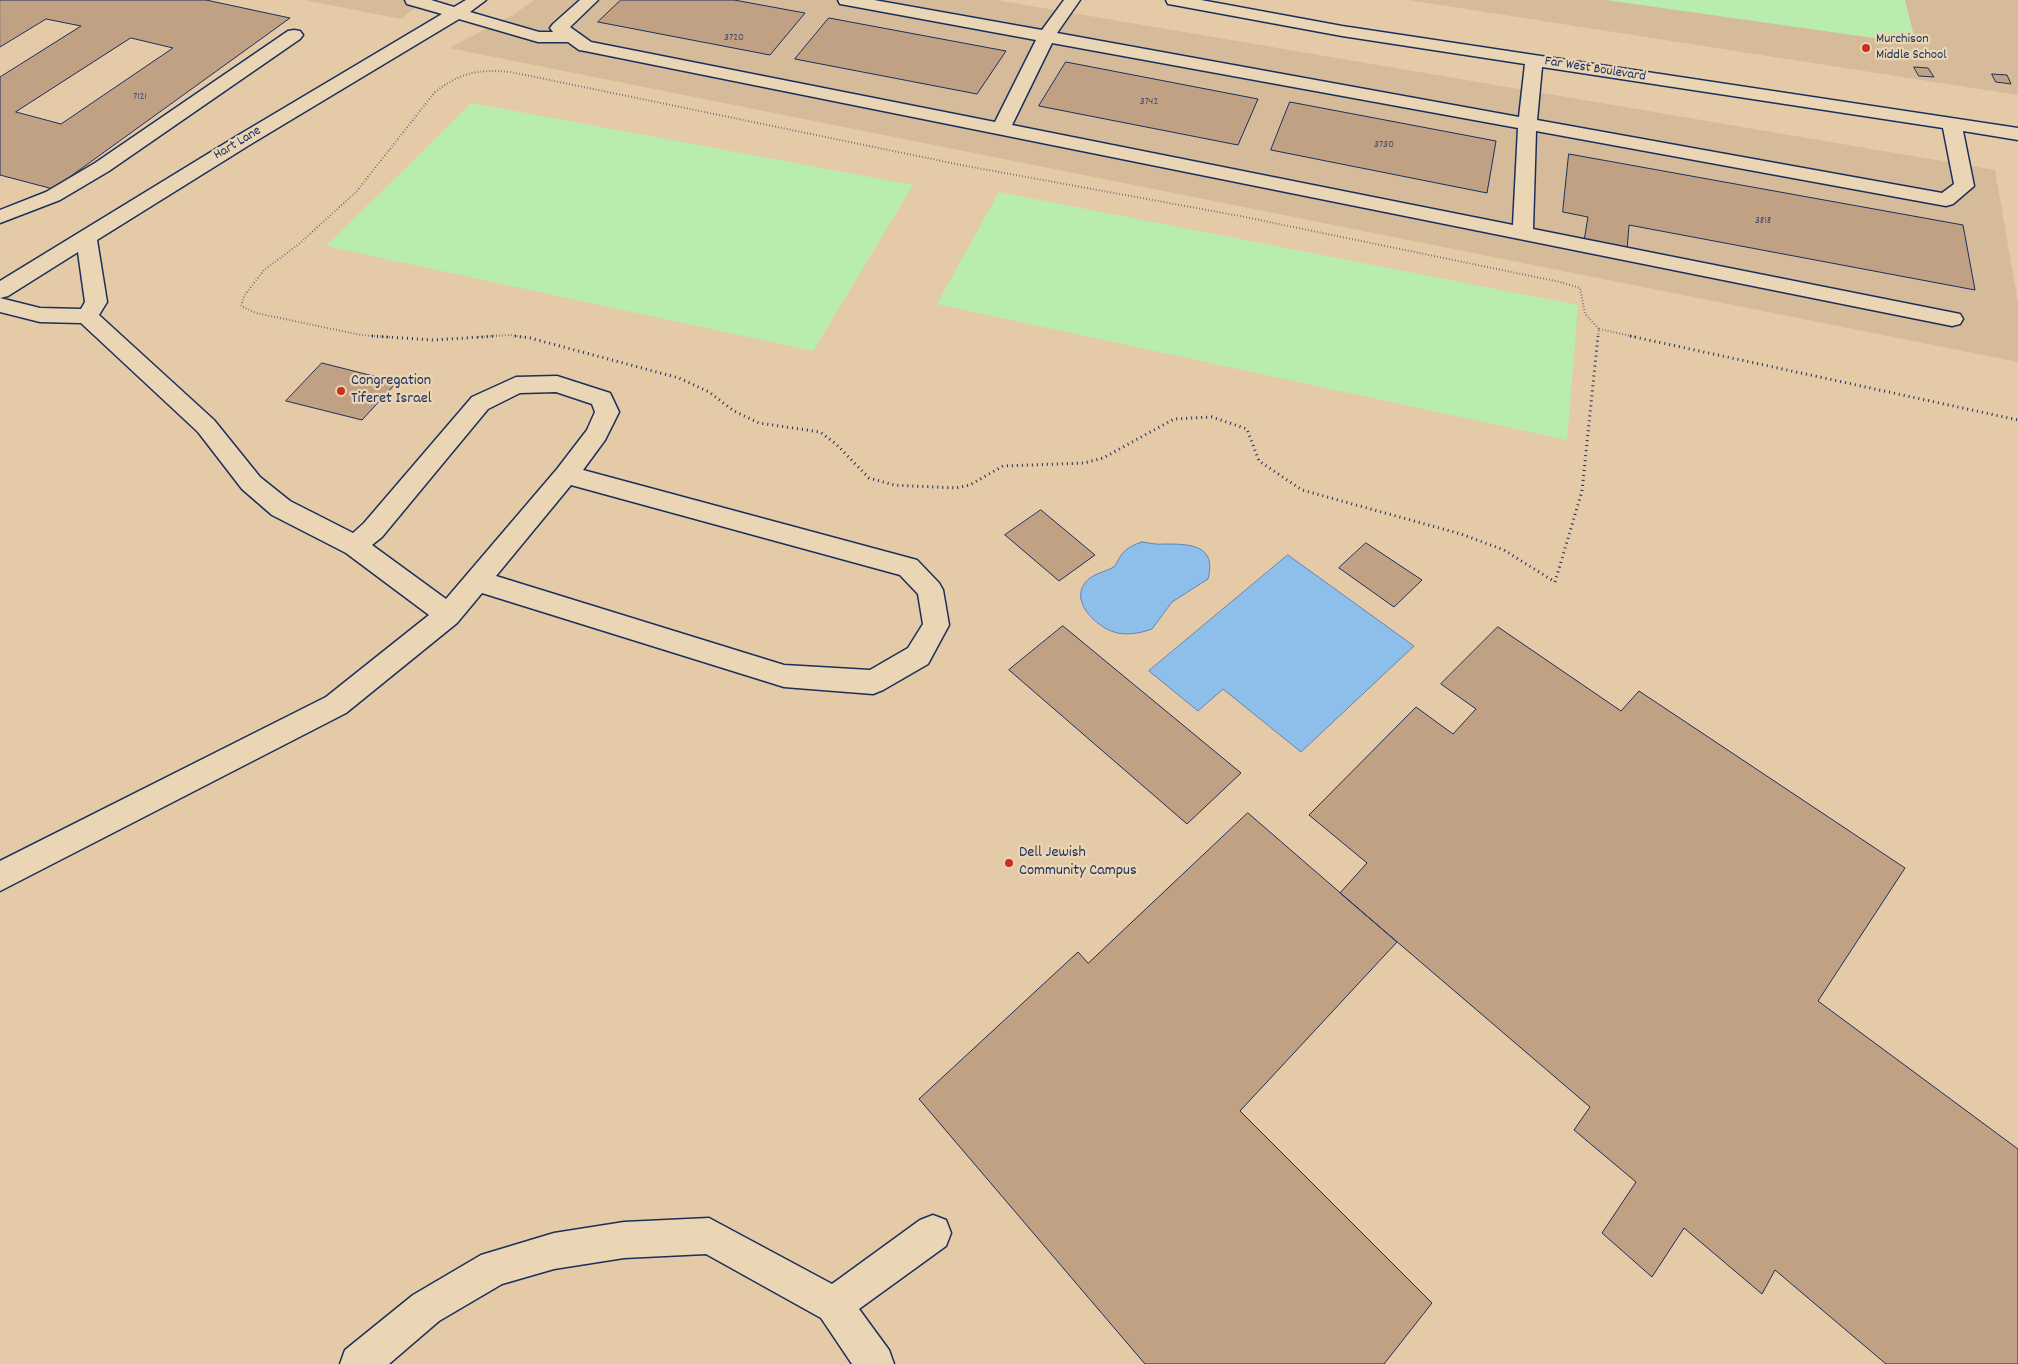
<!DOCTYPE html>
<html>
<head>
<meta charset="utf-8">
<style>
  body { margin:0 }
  canvas { display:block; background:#e5caa7 }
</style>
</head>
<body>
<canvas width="2018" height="1364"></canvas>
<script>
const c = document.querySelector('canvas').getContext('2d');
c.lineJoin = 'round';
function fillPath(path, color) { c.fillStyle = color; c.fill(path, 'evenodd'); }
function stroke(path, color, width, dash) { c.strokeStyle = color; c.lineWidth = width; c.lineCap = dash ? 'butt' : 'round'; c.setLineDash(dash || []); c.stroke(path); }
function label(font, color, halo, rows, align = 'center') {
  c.font = font + ' Dekko,sans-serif'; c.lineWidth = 4.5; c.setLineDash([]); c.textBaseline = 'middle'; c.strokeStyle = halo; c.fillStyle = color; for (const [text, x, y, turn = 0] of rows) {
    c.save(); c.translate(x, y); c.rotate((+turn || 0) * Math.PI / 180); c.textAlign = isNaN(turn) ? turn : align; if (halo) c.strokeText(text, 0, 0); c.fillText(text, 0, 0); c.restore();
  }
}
const built = new Path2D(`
  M 304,0 L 425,0 L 401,19 Z
  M 534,0 L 996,0 L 1995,170 L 2018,303 L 2018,362 L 449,48 L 513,15 Z
  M 1408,0 L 2018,0 L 2018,95 Z`);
const green = new Path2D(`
  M 1606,0 L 1905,0 L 1916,44 Z
  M 472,103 L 913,185 L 813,351 L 326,246 Z
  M 999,192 L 1578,305 L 1567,440 L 937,304 Z`);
const water = new Path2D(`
  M 1142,542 C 1149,543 1157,545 1165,544 C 1191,544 1217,545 1208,579 L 1172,602 L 1152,629 C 1141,633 1126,636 1114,632 C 1097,627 1070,602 1085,583 C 1092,573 1105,573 1115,566 C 1122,552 1126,547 1142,542 Z
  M 1288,555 L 1414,646 L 1301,752 L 1223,689 L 1198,711 L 1149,671 Z`);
const building = new Path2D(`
  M 0,0 L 206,0 L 290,18 L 53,189 L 0,175 L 0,77 L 81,26 L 46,19 L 0,47 ZM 131,38 L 173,48 L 61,124 L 16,112 Z
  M 621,0 L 734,0 L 805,13 L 770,55 L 598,22 Z
  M 829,18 L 1006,51 L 977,94 L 795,59 Z
  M 1066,62 L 1258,99 L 1238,145 L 1039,106 Z
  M 1914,67 L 1928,68 L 1934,77 L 1919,76 Z
  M 1992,74 L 2007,75 L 2011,84 L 1996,82 Z
  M 1290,102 L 1496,141 L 1487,193 L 1271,150 Z
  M 1569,154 L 1963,225 L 1975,290 L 1629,225 L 1627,250 L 1584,241 L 1588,217 L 1563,212 Z
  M 322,363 L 397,382 L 362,420 L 286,401 Z
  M 1041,510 L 1095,555 L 1059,581 L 1005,535 Z
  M 1366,543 L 1422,580 L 1394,607 L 1339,568 Z
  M 1063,626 L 1241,773 L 1187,824 L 1009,670 Z
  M 1498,627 L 1621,711 L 1639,691 L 1905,868 L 1818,1001 L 2018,1149 L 2018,1364 L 1886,1364 L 1775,1270 L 1762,1294 L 1684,1228 L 1652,1277 L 1602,1233 L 1636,1182 L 1574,1130 L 1590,1107 L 1340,893 L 1367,863 L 1309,815 L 1416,707 L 1453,734 L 1476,709 L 1441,684 Z
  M 1248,813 L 1397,942 L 1240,1111 L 1432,1303 L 1384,1364 L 1145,1364 L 919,1099 L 1078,952 L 1088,963 Z`);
const pathFar1 = new Path2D(`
  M 1599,329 L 1636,337
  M 390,337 L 361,335 L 256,313 L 241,306 L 244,296 L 264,270 L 299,244 L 356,192 L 435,92 C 461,72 479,69 511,72 L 961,165 L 1240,216 L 1560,282 L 1580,288 L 1585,314 L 1599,329
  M 478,337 L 509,335 L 523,337
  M 1598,337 L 1599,329`);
const path = new Path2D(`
  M 372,336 L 433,340 L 497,336
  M 515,336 L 530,338 L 679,378 L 709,392 L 734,411 L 759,423 L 820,432 L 836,444 L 869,478 L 894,485 L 956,488 L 970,485 L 1003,466 L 1084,463 L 1103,458 L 1174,419 L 1212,417 L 1247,429 L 1259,461 L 1302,490 L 1461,534 L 1504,550 L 1555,582 L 1582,491 L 1598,336
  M 1630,336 L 2018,420`);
const minor = new Path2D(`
  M 405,0 L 431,0 L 454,7 L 466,0 L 486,0 L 470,12 L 539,32 L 553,32 L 550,28 L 553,24 L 580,0 L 598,0 L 570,27 L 591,42 L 995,122 L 1036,40 L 846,5 L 840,4 L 838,0 L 874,0 L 1042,30 L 1064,0 L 1080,0 L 1057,33 L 1519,117 L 1525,64 L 1342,36 L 1174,5 L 1168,4 L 1166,0 L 1201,0 L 1342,26 L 2018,128 L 2018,140 L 1963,131 L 1974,186 L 1953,204 L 1946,206 L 1536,131 L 1533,229 L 1960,314 L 1963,319 L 1960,324 L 1952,326 L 585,51 L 579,50 L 568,42 L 538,42 L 459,19 L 251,144 L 97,240 L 107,302 L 99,315 L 214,420 L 260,477 L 290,501 L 353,533 L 364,523 L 472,397 L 516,377 L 557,376 L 610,393 L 619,412 L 605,440 L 583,470 L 917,560 L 939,583 L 943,590 L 949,625 L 928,664 L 883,690 L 873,694 L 784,687 L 482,593 L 457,623 L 346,713 L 0,891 L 0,861 L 326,697 L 429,615 L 346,553 L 272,515 L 242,489 L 198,432 L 81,323 L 40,322 L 0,312 L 0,281 L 237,136 L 442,14 L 407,4 ZM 1052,43 L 1518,128 L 1513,225 L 1012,125 ZM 1542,67 L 1943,128 L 1954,184 L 1942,193 L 1537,120 ZM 78,252 L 85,302 L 81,309 L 40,308 L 0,298 L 8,296 ZM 556,392 L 592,404 L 595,412 L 587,430 L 557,469 L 446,599 L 372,545 L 382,537 L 488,409 L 520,393 ZM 571,485 L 900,575 L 918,594 L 923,624 L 908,648 L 870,670 L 784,665 L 496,576 Z
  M 294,30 L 300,31 L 303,35 L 300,39 L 109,171 L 60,200 L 0,223 L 0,210 L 46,192 L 95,163 L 288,31 Z
  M 933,1215 L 946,1220 L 951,1233 L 946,1246 L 859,1309 L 889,1350 L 894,1364 L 852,1364 L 821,1318 L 706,1254 L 624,1258 L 554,1269 L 502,1284 L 439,1321 L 389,1364 L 340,1364 L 345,1350 L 413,1295 L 481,1255 L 554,1233 L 624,1222 L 709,1218 L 832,1284 L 920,1220 Z`);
const markers = [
  [1866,48,5,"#c8321e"],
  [341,391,5,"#c8321e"],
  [1009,863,5,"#c8321e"]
];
const farNumbernames = [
  ["3720",734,38],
  ["7121",140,97],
  ["3742",1149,102],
  ["3730",1384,145],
  ["3818",1763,221]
];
const farPoinames = [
  ["Murchison",1876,40],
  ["Middle School",1876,56]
];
const farStreetnames = [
  ["Far West Boulevard",1595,70,9],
  ["Hart Lane",238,144,-31]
];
const poiNames = [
  ["Congregation",351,382],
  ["Tiferet Israel",351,400],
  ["Dell Jewish",1019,854],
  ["Community Campus",1019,872]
];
fillPath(built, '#d6bb9b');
fillPath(green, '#b9edae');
fillPath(water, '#8ebfea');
stroke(water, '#6085b2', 1);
fillPath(building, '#c1a184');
stroke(building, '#1b2f5e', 1);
stroke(minor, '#1b2f5e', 3);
stroke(pathFar1, '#1b2f5e', 2, [0.5, 2.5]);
stroke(path, '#1b2f5e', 3, [1, 4]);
fillPath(minor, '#ead5b4');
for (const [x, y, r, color] of markers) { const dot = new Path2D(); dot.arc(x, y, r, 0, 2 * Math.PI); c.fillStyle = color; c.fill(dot); stroke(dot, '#ead5b4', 2); }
label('11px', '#444c68', null, farNumbernames);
label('14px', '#1b2f5e', '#ead5b4', farPoinames, 'left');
label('14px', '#1b2f5e', '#ead5b4', farStreetnames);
label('16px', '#1b2f5e', '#ead5b4', poiNames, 'left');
</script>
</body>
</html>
